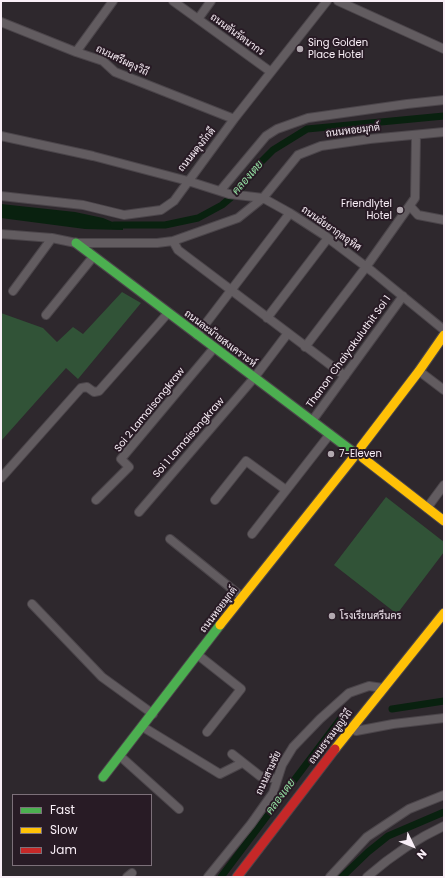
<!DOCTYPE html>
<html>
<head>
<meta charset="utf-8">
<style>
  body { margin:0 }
  #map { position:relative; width:445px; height:878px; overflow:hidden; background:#2e282d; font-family:Poppins,sans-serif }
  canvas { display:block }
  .frame { position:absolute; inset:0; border:2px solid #f9eff7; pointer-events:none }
  .legend { position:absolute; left:12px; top:794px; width:140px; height:72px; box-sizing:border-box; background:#281b25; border:1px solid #7c7079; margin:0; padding:5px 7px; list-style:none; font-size:12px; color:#f9eff7 }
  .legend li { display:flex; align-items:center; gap:8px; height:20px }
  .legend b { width:20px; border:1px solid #7c7079 }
  .north { position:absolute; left:393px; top:826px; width:40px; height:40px; -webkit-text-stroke:3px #281b25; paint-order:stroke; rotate:133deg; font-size:11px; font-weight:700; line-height:16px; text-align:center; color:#f9eff7 }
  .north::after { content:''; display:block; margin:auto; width:14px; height:18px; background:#f9eff7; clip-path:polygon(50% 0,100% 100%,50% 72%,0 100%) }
</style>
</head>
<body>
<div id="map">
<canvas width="445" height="878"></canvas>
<div class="frame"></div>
<ul class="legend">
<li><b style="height:5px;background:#4caf50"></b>Fast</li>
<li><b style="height:5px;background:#ffc107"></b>Slow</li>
<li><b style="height:5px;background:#c62828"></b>Jam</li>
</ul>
<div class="north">N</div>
</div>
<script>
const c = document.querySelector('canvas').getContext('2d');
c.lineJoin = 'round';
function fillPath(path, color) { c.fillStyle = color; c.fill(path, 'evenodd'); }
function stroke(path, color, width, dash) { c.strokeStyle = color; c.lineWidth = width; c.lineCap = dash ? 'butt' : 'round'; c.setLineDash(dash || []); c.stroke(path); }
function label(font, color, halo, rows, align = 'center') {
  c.font = font + ' Poppins,Sarabun,sans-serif'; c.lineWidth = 4; c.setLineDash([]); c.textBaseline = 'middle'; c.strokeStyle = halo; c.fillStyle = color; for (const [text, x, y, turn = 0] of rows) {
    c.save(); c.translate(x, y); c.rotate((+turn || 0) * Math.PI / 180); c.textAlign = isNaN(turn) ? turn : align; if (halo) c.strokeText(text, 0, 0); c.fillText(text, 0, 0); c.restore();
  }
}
const green = new Path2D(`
  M 122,292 L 141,303 L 78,379 L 66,368 L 1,441 L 1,313 L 43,328 L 57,342 L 73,327 L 83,334 Z
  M 386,497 L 444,542 L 444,552 L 397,614 L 334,565 Z`);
const water = new Path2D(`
  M 1,204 L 75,212 L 103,218 L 115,223 L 123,223 L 123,230 L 85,229 L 1,218 Z`);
const canal = new Path2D(`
  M 114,225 L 165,225 L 198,218 L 222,205 L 241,189 L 253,170 L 273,150 L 307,129 L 444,116
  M 392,709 L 444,701
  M 221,877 L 341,718
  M 342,877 L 368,852 L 388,836 L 444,812`);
const street = new Path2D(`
  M 173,1 L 271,72
  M 338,1 L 444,49
  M 198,19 L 211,1
  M 1,22 L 76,52 L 103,61 L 115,72 L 234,119
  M 76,52 L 113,1
  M 1,136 L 93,156 L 188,181 L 229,194 L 263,198 L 290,213 L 324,235 L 373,272 L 444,330
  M 220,191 L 266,136 L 277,129 L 308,118 L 407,104 L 444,100
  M 1,196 L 83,205 L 124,215 L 161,210 L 174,201 L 234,119 L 327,1
  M 410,206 L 418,215 L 444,220
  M 1,234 L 52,238 L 76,243 L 157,243 L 173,241 L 238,218 L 263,198 L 298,155 L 321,146 L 370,139 L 444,132
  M 173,241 L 178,250 L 345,376
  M 13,291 L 52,238
  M 46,315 L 93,257
  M 267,318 L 328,238
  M 197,335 L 290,213
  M 305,347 L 366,267 L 415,198 L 416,136
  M 419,371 L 444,390
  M 312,421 L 403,296
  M 1,478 L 81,388 L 87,387 L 94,392 L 99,391 L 168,313
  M 96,500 L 129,467 L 121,459 L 214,348
  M 215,500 L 246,461 L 286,490
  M 427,508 L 444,485
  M 139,512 L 254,378 L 288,333
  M 252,534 L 330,434
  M 170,539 L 242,597
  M 32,604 L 102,677 L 153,714
  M 198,655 L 241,689 L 207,732
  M 143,727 L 220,774 L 242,763
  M 352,728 L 356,731 L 393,724 L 444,718
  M 232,754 L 260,776 L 277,779
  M 120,756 L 179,809
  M 127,877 L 132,873
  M 208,877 L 251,824 L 273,793 L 282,765 L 293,747 L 320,719 L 349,693 L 369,686 L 383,688
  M 330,877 L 367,837 L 409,809 L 444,795
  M 367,877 C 390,857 416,839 444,826`);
const fast = new Path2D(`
  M 76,243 L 352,451
  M 103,777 L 220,625`);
const slow = new Path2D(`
  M 361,447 L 419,371 L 444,335
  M 363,458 L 444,521
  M 220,625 L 353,458
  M 335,749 L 444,613`);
const jam = new Path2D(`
  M 237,877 L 335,749`);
const markers = [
  [300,49,4,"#b2a9b0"],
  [400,210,4,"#b2a9b0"],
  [331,454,4,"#b2a9b0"],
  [332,616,4,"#b2a9b0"]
];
const streetNames = [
  ["ถนนตันรัตนากร",237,35,36],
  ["ถนนศรีผดุงวิถี",122,61,26],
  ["ถนนหอยมุกต์",353,131,-7],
  ["ถนนผดุงภักดี",197,150,-51],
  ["ถนนฉัยยากุลอุทิศ",331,229,35],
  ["ถนนละม้ายสงเคราะห์",220,339,37],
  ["Thanon Chaiyakuluthit Soi 1",349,352,-54],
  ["Soi 2 Lamaisongkraw",150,410,-51],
  ["Soi 1 Lamaisongkraw",189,438,-49],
  ["ถนนหอยมุกต์",219,610,-53],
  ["ถนนธรรมนูญวิถี",331,737,-53],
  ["ถนนสามชัย",269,773,-65]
];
const poiNames = [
  ["Sing Golden",308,43],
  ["Place Hotel",308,55],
  ["Friendlytel",392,204,"right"],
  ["Hotel",392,216,"right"],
  ["7-Eleven",339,454],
  ["โรงเรียนศรีนคร",340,616]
];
const waterNames = [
  ["คลองเตย",248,178,-49],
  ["คลองเตย",281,797,-53]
];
fillPath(green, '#315337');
fillPath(water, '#09210f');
stroke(canal, '#09210f', 7);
stroke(street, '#4b454a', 10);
stroke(fast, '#4b454a', 11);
stroke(slow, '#4b454a', 11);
stroke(jam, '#4b454a', 11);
stroke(street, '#625c60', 8);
stroke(fast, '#4caf50', 9);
stroke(slow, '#ffc107', 9);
stroke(jam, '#c62828', 9);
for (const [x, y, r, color] of markers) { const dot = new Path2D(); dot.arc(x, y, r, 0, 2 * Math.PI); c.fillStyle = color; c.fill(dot); stroke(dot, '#281b25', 1.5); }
label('10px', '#f9eff7', '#281b25', streetNames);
label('10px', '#f9eff7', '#281b25', poiNames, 'left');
label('italic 11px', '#94e0a2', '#281b25', waterNames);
</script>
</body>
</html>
